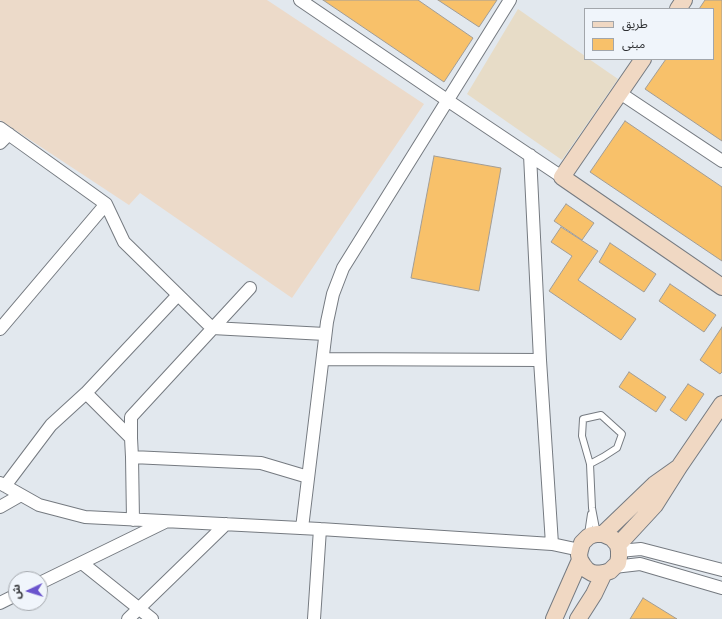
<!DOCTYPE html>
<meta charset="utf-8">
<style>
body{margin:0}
#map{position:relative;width:722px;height:619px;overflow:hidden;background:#e2e8ee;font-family:"Roboto Condensed","Noto Sans Arabic",sans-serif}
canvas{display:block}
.legend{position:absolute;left:584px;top:8px;width:130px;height:52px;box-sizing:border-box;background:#f0f5fb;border:1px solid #a2a6ab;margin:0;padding:5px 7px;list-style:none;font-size:12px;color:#2e3033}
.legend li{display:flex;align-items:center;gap:8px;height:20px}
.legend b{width:20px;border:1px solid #a2a6ab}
.north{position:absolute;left:8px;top:571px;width:40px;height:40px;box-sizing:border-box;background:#f0f5fb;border:1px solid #a2a6ab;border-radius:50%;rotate:266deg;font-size:11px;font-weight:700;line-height:16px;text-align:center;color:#2e3033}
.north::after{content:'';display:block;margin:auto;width:14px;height:18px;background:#6a54cd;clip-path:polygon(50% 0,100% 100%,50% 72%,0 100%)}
</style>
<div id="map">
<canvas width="722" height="619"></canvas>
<ul class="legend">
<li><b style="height:5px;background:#f0d8c3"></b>طريق</li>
<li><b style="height:11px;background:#f8c16a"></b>مبنى</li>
</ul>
<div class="north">ش</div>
</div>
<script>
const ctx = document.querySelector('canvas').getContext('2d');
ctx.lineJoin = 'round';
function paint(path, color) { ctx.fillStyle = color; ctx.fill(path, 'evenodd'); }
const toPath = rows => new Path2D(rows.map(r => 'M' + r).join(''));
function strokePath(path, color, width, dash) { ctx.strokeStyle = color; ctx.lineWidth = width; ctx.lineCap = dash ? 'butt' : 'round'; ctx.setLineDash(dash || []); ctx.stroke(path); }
const commercial = toPath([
 [518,9,585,56,585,59,589,59,618,79,562,160,467,94]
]);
const education = toPath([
 [0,0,267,0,424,104,292,298,140,193,129,205,0,120]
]);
const building = toPath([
 [323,0,418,0,473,38,444,82,323,0],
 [438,0,497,0,479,27,438,0],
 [705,0,722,0,722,141,645,89,666,59,713,59,713,9,699,9,705,0],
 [625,121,722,187,722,261,590,172,625,121],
 [434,156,501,168,479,291,411,278,434,156],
 [566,204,594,223,582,240,554,221,566,204],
 [561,227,598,251,578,280,636,319,621,340,549,291,572,256,551,242,561,227],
 [610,243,656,274,644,292,599,262,610,243],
 [670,284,716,315,704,332,659,301,670,284],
 [722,327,722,372,720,374,700,360,722,327],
 [629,372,666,397,656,412,619,387,629,372],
 [688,384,704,394,686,421,670,410,688,384],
 [643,598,677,619,630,619,643,598]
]);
const lane = toPath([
 [590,464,603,457,617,448,622,434,601,415,583,419,582,436,590,464,592,508,597,534],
 [588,534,591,514]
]);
const street = toPath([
 [300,0,447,100,562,177],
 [620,93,722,161],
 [0,128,106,204,124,242,212,328,325,334],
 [0,143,9,134],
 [530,155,540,360,552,544],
 [250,288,131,417,131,438,132,457,261,463,308,477],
 [0,329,106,204],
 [323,359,540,360],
 [86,393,131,438],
 [132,457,133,520],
 [0,483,39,505,85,517,320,529,552,544,580,550],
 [5,486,51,425,86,393,178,295],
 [0,507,21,495],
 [302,528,327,322,333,294,343,268,510,0],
 [619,551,641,549,722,570],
 [82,563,152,619],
 [614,567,640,564,722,588],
 [40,583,165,522],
 [0,603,16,595],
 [128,619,226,524],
 [314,619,320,529]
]);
const secondary = toPath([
 [678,9,684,0],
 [643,59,562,177,722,287],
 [603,534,612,538,618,545,619,551,619,557,618,563,610,571,604,573,598,574,592,573,587,570,583,565,580,560,579,555,580,550,582,543,588,537,592,535,597,534,603,534,655,484,679,467],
 [618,545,655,505,679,467,722,404],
 [554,619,580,560],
 [578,619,594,594,604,573]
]);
paint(commercial, '#e7dcc7');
paint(education, '#ecdac9');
paint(building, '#f8c16a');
strokePath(building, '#a19d97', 1);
strokePath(lane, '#757a80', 8);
strokePath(street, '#757a80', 14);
strokePath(secondary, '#757a80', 18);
strokePath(lane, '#fff', 6);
strokePath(street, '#fff', 12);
strokePath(secondary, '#f0d8c3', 16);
</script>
